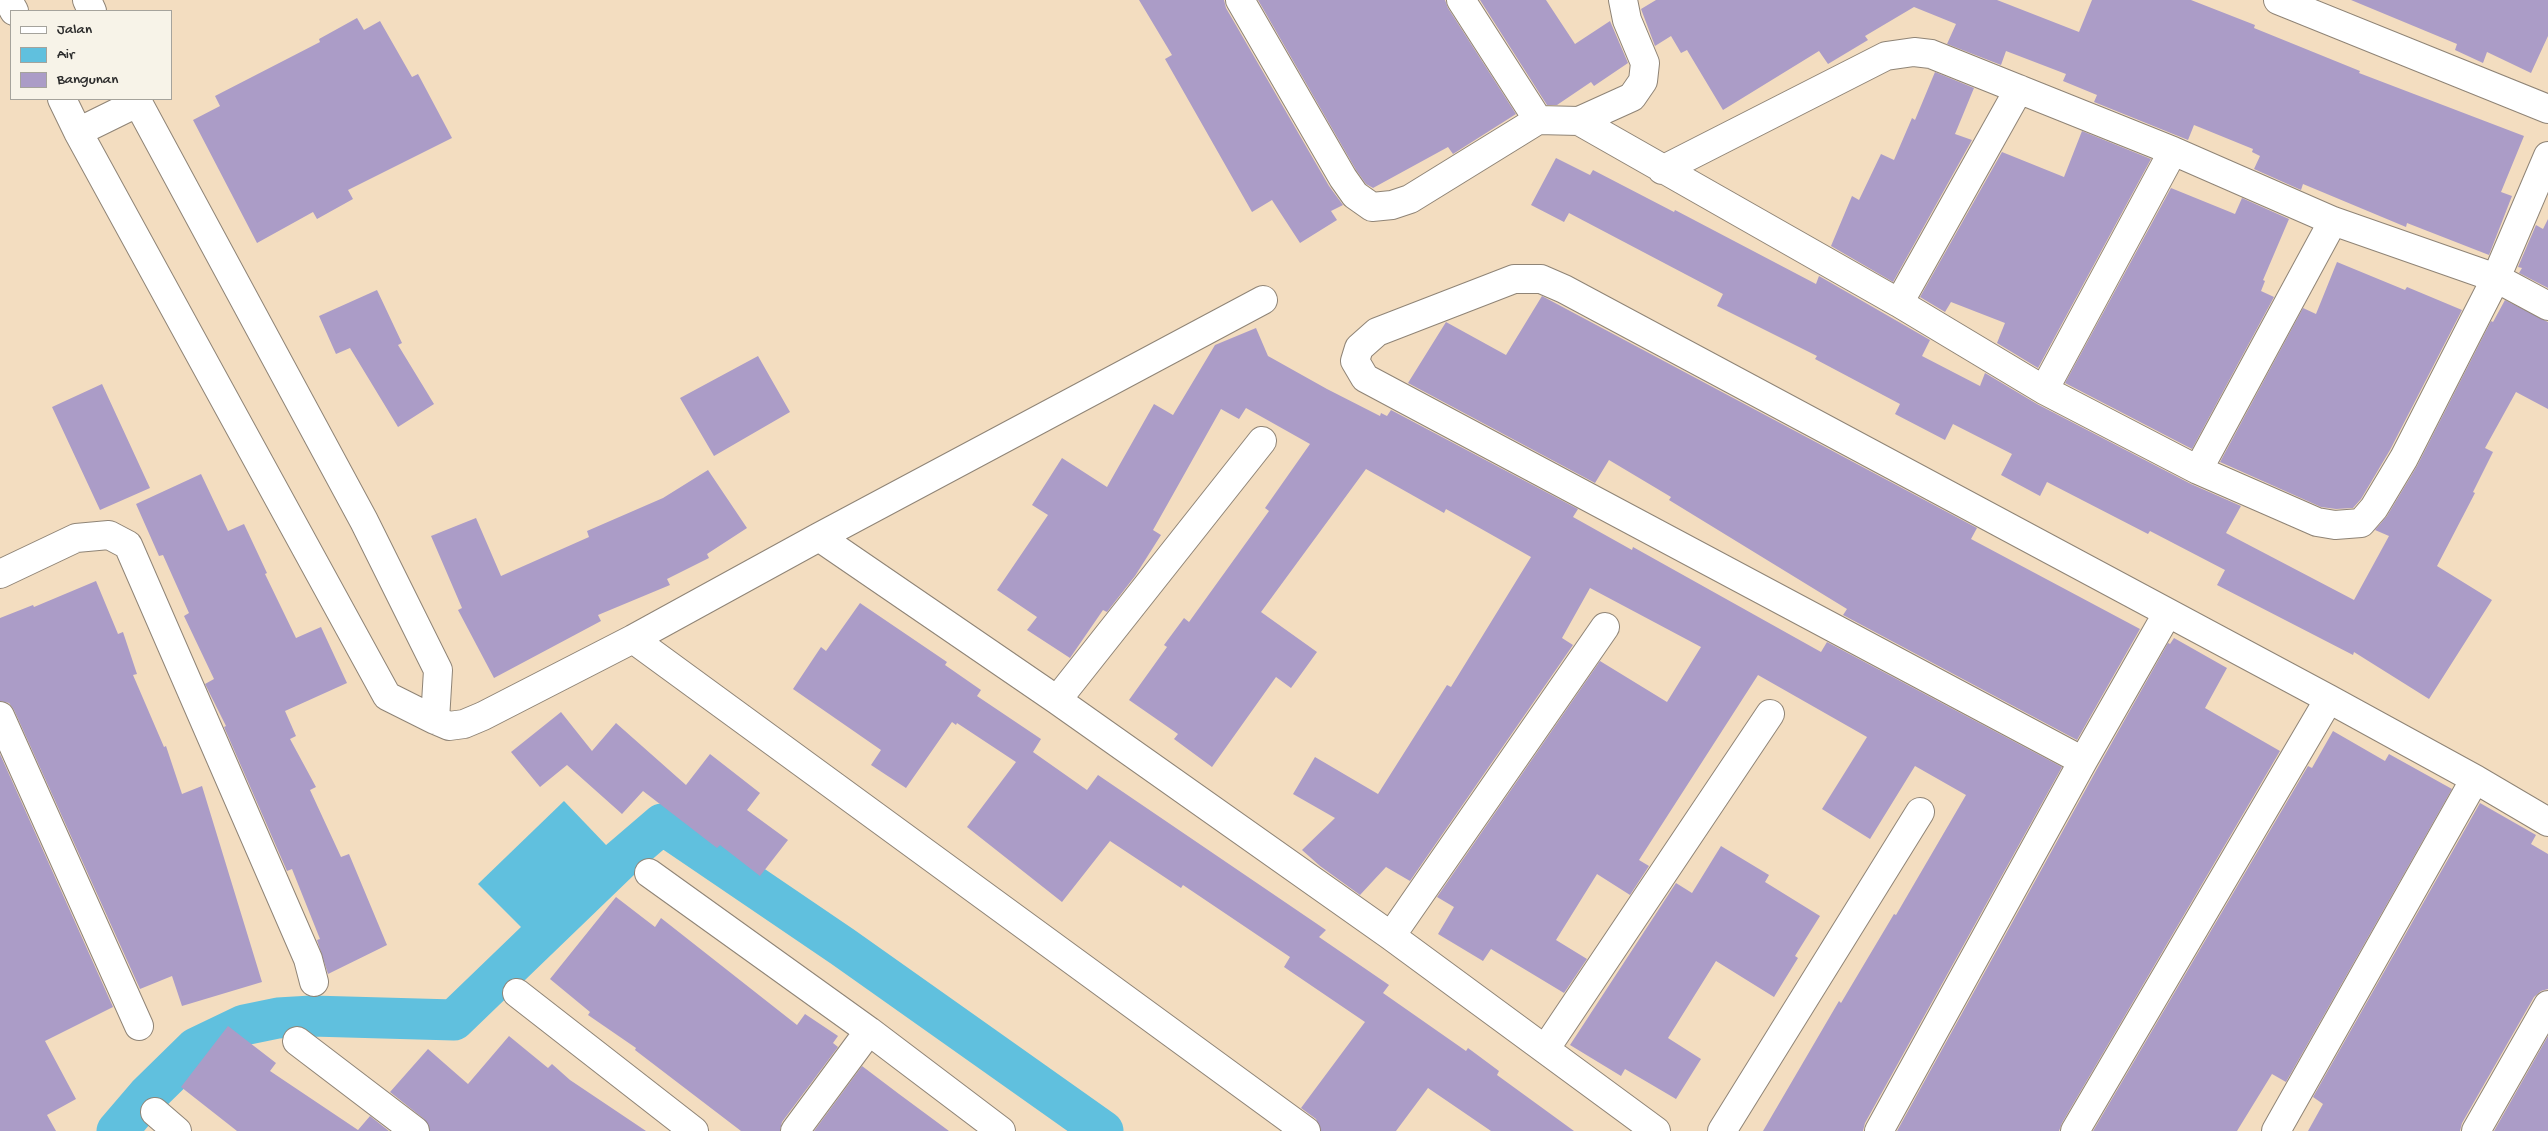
<!DOCTYPE html>
<style>
body{margin:0}
#map{position:relative;width:2548px;height:1131px;overflow:hidden;background:#f3ddc0;font-family:"Gochi Hand",sans-serif}
canvas{display:block}
.legend{position:absolute;left:10px;top:10px;width:162px;height:90px;box-sizing:border-box;background:#f7f3e8;border:1px solid #a5a39c;margin:0;padding:6px 9px;list-style:none;font-size:15px;color:#2b2b2b}
.legend li{display:flex;align-items:center;gap:10px;height:25px}
.legend b{width:25px;border:1px solid #a5a39c}
</style>
<div id="map">
<canvas width="2548" height="1131"></canvas>
<ul class="legend">
<li><b style="height:6px;background:#fff"></b>Jalan</li>
<li><b style="height:14px;background:#60c0de"></b>Air</li>
<li><b style="height:14px;background:#ab9cc7"></b>Bangunan</li>
</ul>
</div>
<script>
const ctx = document.querySelector('canvas').getContext('2d');
ctx.lineJoin = 'round';
function paint(path, color) { ctx.fillStyle = color; ctx.fill(path, 'evenodd'); }
const toPath = rows => new Path2D(rows.map(r => 'M' + r).join(''));
function strokePath(path, color, width, dash) { ctx.strokeStyle = color; ctx.lineWidth = width; ctx.lineCap = dash ? 'butt' : 'round'; ctx.setLineDash(dash || []); ctx.stroke(path); }
const water = toPath([
 [564,801,607,846,522,928,478,884]
]);
const canal = toPath([
 [117,1131,147,1096,196,1048,244,1025,278,1018,312,1016,454,1020,620,860,662,824,843,947,1103,1131]
]);
const building = toPath([
 [1139,0,1224,0,1226,8,1329,186,1343,205,1331,211,1337,220,1300,243,1272,200,1252,212,1165,59,1172,55],
 [1258,0,1445,0,1448,8,1516,114,1453,154,1448,147,1373,188,1366,184,1356,170],
 [1480,0,1546,0,1575,44,1610,21,1628,63,1594,86,1591,82,1557,105,1547,105],
 [1656,0,1997,0,2079,32,2092,0,2191,0,2255,25,2254,28,2360,71,2359,73,2524,136,2501,192,2512,196,2489,255,2407,223,2406,227,2303,184,2301,190,2254,169,2260,156,2252,152,2253,149,2194,125,2188,140,2094,102,2097,95,2063,81,2066,74,2006,51,2001,65,1947,44,1956,24,1914,7,1865,36,1868,40,1828,64,1819,51,1723,110,1687,50,1681,53,1671,36,1655,46,1641,9],
 [2351,0,2548,0,2548,36,2531,73,2487,52,2483,63,2455,50,2457,44],
 [357,18,364,30,380,21,412,77,418,74,452,138,348,190,353,199,317,219,313,212,257,243,193,120,220,106,215,96,320,42,319,39],
 [1935,72,1974,88,1955,134,1972,140,1893,282,1831,246,1852,196,1859,200,1881,154,1894,160,1912,118,1915,120],
 [2082,131,2151,159,2038,368,1997,343,2005,323,1951,302,1945,312,1920,297,2002,152,2064,177],
 [1556,158,1590,175,1593,170,1674,212,1675,210,1816,284,1819,276,1930,340,1922,356,1980,386,1985,373,2037,404,2191,484,2241,506,2226,533,2354,600,2389,536,2375,530,2387,516,2417,466,2491,321,2493,322,2505,300,2548,322,2548,409,2516,392,2485,448,2493,452,2473,492,2475,493,2437,566,2492,600,2429,699,2354,652,2353,655,2217,585,2225,570,2150,531,2148,534,2047,482,2040,496,2001,475,2012,454,1953,424,1945,440,1895,414,1900,404,1815,359,1817,356,1717,306,1723,294,1569,213,1564,222,1531,205],
 [2171,188,2235,214,2242,198,2289,219,2263,280,2265,281,2261,291,2274,297,2192,449,2065,383],
 [2548,219,2548,288,2519,273,2522,268,2518,267,2536,225,2543,229],
 [2337,262,2405,290,2407,287,2462,310,2390,450,2361,499,2353,508,2336,509,2321,507,2220,462,2303,308,2316,314],
 [377,290,402,343,398,345,434,404,398,427,350,348,336,354,319,316],
 [1542,296,1977,528,1971,539,2140,629,2077,740,1843,615,1847,609,1669,500,1671,497,1609,460,1595,483,1408,383,1446,322,1506,355],
 [1256,328,1268,356,1327,389,1380,416,1381,413,1387,416,1391,410,1578,509,1573,517,1632,550,1633,547,1821,652,1827,642,2062,767,1865,1123,1863,1131,1763,1131,1839,1001,1841,1003,1894,914,1896,915,1966,795,1915,766,1870,839,1822,809,1867,737,1758,675,1639,860,1649,866,1630,895,1597,874,1556,940,1587,959,1564,993,1491,949,1483,961,1438,934,1454,907,1437,897,1600,661,1667,702,1701,647,1590,588,1562,638,1573,645,1410,881,1386,867,1360,895,1320,866,1302,850,1335,818,1293,794,1315,757,1378,794,1447,685,1451,687,1531,557,1446,509,1444,513,1366,469,1261,612,1317,652,1291,688,1276,677,1212,767,1174,739,1178,734,1129,700,1167,647,1164,645,1184,618,1189,622,1269,511,1265,508,1310,444,1246,408,1239,419,1221,409,1153,530,1161,535,1135,576,1107,612,1103,610,1070,658,1027,630,1037,617,997,590,1048,515,1032,505,1062,458,1107,487,1154,404,1173,415,1215,345],
 [758,356,790,412,714,456,680,398],
 [102,384,150,488,100,510,52,407],
 [708,470,747,528,707,554,709,558,667,579,670,585,598,615,601,621,494,678,458,610,462,608,431,536,476,518,501,576,589,537,587,531,663,498],
 [201,474,228,531,244,524,267,573,265,574,296,638,321,627,347,683,285,711,296,736,290,739,316,787,310,790,341,857,349,854,387,945,328,974,317,940,320,939,292,869,287,871,224,727,226,726,205,684,214,679,184,616,189,613,163,555,159,556,136,504],
 [96,581,118,634,123,632,137,674,133,675,164,747,166,746,182,794,202,786,262,982,182,1006,172,976,140,989,14,710,9,703,0,701,0,618,33,605,34,607],
 [860,603,947,662,945,665,981,690,977,696,1041,739,1033,752,1087,790,1098,775,1326,930,1319,937,1389,985,1383,993,1466,1051,1468,1048,1499,1071,1497,1075,1574,1131,1491,1131,1428,1088,1396,1131,1321,1131,1316,1119,1301,1108,1365,1022,1284,967,1290,957,1183,885,1181,888,1110,841,1062,902,967,827,1016,762,957,723,956,725,952,722,906,788,871,765,881,750,793,689,821,647,826,651],
 [2174,638,2227,668,2205,708,2280,751,2062,1123,2059,1131,1897,1131,2097,769,2168,643,2170,644],
 [561,712,592,751,616,723,686,785,710,754,760,793,747,810,788,840,760,876,720,845,717,848,643,791,622,814,567,765,540,787,511,752],
 [2333,731,2385,761,2389,754,2452,789,2286,1082,2272,1074,2237,1131,2093,1131,2308,766,2312,768],
 [0,754,113,1007,45,1041,76,1099,47,1115,56,1131,0,1131],
 [2480,803,2536,835,2531,844,2548,854,2548,989,2541,991,2534,997,2462,1123,2460,1131,2308,1131,2323,1104,2313,1097],
 [1721,846,1769,875,1765,882,1820,916,1795,956,1798,958,1774,997,1716,961,1668,1038,1701,1059,1676,1099,1625,1069,1621,1076,1570,1045,1676,883,1692,893],
 [616,897,655,927,661,918,797,1025,805,1014,838,1036,833,1043,838,1047,782,1122,780,1131,741,1131,635,1050,636,1048,588,1015,590,1012,550,979],
 [228,1026,276,1063,270,1071,358,1130,370,1116,389,1131,237,1131,181,1087],
 [509,1036,548,1068,552,1064,570,1080,646,1131,430,1131,424,1119,390,1092,428,1049,468,1084],
 [2548,1036,2548,1131,2494,1131],
 [862,1066,899,1094,949,1131,814,1131]
]);
const minor = toPath([
 [8,0,14,11],
 [87,0,92,11],
 [1240,0,1343,178,1355,195,1372,207,1392,205,1410,199,1538,120,1579,121,1899,303,2044,390,2198,470,2317,522,2335,525,2361,523,2374,508,2404,458,2496,278,2548,156],
 [1461,0,1538,120],
 [2278,0,2548,109],
 [62,99,78,132,387,696,435,720,438,670,364,521,136,99],
 [1579,121,1632,97,1643,81,1645,63,1627,20,1623,0],
 [78,132,137,103],
 [1662,170,1886,56,1914,52,1931,54,2173,151,2333,221,2496,278,2548,306],
 [1899,303,2019,89],
 [2044,390,2173,151],
 [2198,470,2333,221],
 [819,537,1057,700,1391,936,1656,1131],
 [0,574,76,538,109,535,128,545,308,959,314,982],
 [633,639,1306,1131],
 [1057,700,1262,441],
 [0,716,139,1026],
 [435,720,449,726,464,724,483,716,633,639,819,537,1263,300],
 [2083,761,1365,378,1355,361,1359,348,1377,332,1514,279,1541,279,1564,289,2329,699,2475,779,2548,822],
 [649,873,869,1031,1001,1131],
 [1391,936,1605,627],
 [517,993,694,1131],
 [297,1041,415,1131],
 [1546,1048,1770,714],
 [155,1112,177,1131],
 [795,1131,869,1031],
 [1722,1131,1920,812],
 [1879,1131,2083,761,2167,614],
 [2075,1131,2329,699],
 [2276,1131,2475,779],
 [2476,1131,2548,1005]
]);
paint(water, '#60c0de');
strokePath(canal, '#60c0de', 41);
paint(building, '#ab9cc7');
strokePath(minor, '#8f8476', 30);
strokePath(minor, '#fff', 28);
</script>
